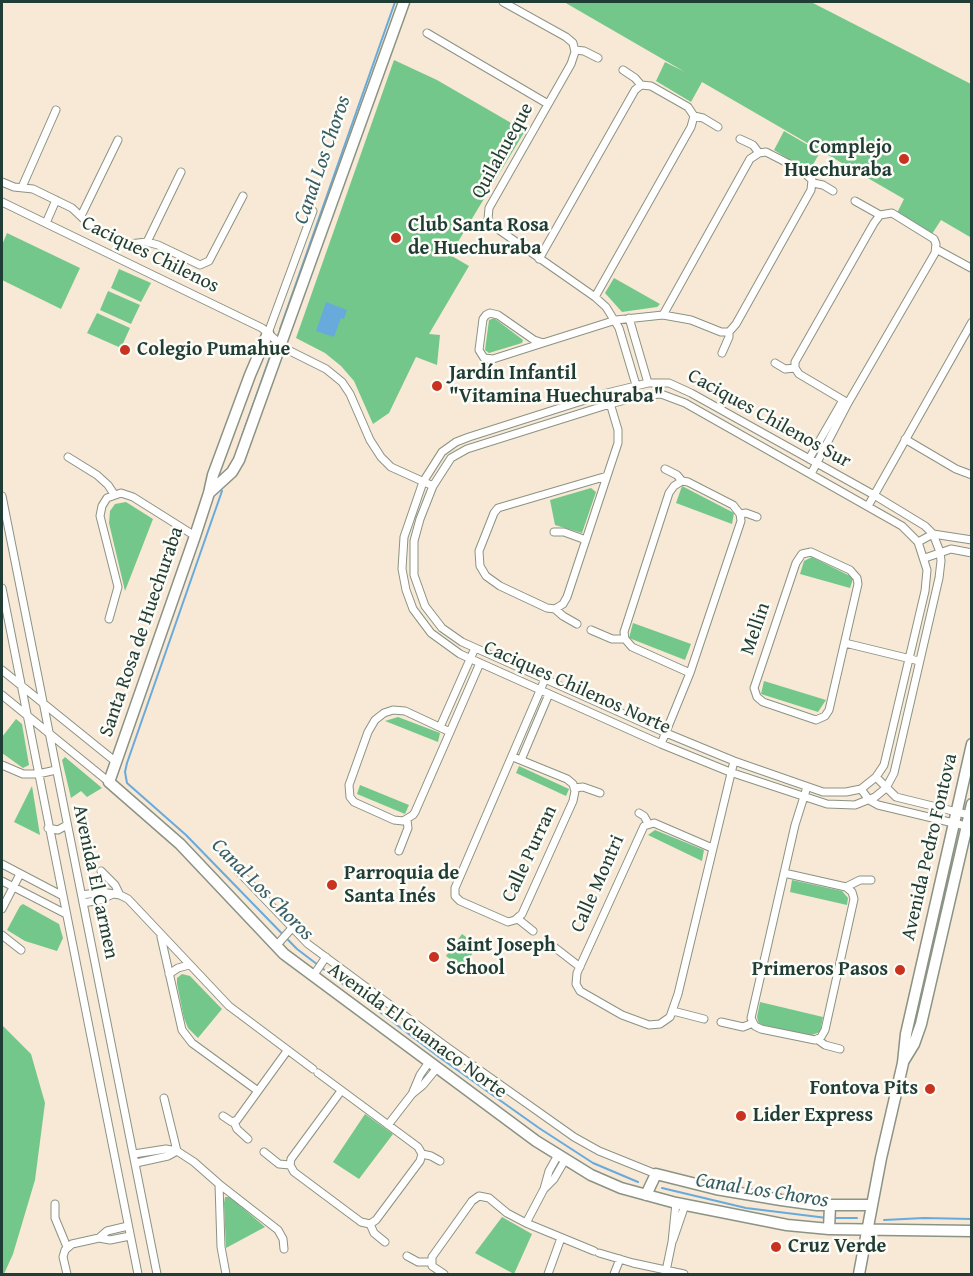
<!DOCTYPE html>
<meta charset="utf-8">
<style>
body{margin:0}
#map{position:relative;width:973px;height:1276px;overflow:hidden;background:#f7e9d5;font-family:"Gentium Book Plus",serif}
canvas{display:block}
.frame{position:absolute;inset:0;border:3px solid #1f3d34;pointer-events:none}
</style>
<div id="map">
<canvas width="973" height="1276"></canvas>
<div class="frame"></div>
</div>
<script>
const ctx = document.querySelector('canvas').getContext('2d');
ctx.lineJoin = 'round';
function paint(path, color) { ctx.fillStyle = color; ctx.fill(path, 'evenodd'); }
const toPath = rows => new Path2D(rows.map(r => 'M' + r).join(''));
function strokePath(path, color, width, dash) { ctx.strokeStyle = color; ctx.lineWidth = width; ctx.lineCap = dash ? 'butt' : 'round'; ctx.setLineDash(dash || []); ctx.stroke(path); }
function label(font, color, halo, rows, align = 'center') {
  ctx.font = font + ' "Gentium Book Plus",serif'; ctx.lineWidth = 5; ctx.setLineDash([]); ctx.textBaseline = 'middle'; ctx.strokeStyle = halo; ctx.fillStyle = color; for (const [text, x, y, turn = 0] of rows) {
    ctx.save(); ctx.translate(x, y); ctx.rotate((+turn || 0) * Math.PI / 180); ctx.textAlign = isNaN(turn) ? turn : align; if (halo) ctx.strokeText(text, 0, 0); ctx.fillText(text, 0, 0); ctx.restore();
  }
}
const green = toPath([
 [564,2,811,2,971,84,970,237,941,220,932,234,897,213,904,199,702,82,691,102,656,81,665,62,685,72],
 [394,60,437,80,525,131,450,255,469,266,429,334,440,335,437,365,416,357,389,413,373,424,354,381,341,366,325,353,296,338],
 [784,131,820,152,809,172,774,150],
 [7,233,80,268,61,309,2,280,2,245],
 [119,269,151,283,141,302,111,288],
 [614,278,660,304,657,307,622,312,605,293],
 [108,291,140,305,131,324,100,310],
 [97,313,130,328,121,348,87,333],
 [494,318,523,340,522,343,489,353,485,350,489,320],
 [682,486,734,513,732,524,676,503],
 [591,488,596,492,582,533,555,525,550,500],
 [126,502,153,519,125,591,109,523,110,511,115,504],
 [812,557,850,576,853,579,850,588,800,574,804,561],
 [633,623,691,644,685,660,629,638],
 [764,681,826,700,818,712,761,694],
 [398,717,440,733,438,742,385,721],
 [16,719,22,724,29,765,23,768,2,753,2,737],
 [65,757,102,788,87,797,81,791,71,798,62,760],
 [519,766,569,789,566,796,516,773],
 [360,785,409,805,405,814,357,794],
 [32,786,40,835,14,822],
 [655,830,704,850,702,861,648,835],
 [792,880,842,891,848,898,847,905,790,892],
 [23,904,59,924,63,938,57,951,25,941,7,930,20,906],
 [462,934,478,946,462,968,446,956],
 [182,974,190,976,222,1009,198,1038,188,1028,184,1018,177,984,177,978],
 [760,1002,823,1017,820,1032,809,1036,759,1024,757,1017],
 [2,1025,31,1054,45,1103,35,1180,13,1254,4,1274,2,1274],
 [365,1114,393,1134,359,1179,333,1162],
 [225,1197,230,1197,265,1227,226,1248,224,1203],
 [502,1217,532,1234,514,1274,475,1253]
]);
const water = toPath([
 [326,302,347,310,344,319,341,318,334,337,316,331]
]);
const stream = toPath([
 [280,329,395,2],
 [242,436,271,354],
 [222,491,127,763,125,772,127,783,186,835,297,949,439,1057,539,1128,593,1163,638,1182],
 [662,1188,746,1208,827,1218],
 [833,1218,857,1218],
 [884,1220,924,1218,972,1219]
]);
const street = toPath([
 [503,2,566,37,573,43,575,52,571,64,489,208,488,219,492,225,595,297,606,307,619,328,636,385],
 [427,33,548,104],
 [575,50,584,51,598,58],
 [623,70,635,78,641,85],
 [694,116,703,118,718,127],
 [740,139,753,145,759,153],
 [2,182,14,187,33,189,72,208,92,227,129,244,147,242,158,245,200,265,209,261,243,196],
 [813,183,823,185,833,191],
 [22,187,56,110],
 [855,201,880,215],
 [2,202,262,328,286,349,326,369,342,382,350,394,370,440,381,457,391,467,433,486],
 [81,216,118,140],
 [46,223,56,200],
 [147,242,181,172],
 [936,249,971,268],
 [539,259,635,90,641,85,651,86,688,107,694,116,691,127,595,297],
 [663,315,750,159,759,153,766,152,801,170,812,180,811,190,736,324,729,332,729,337,722,353],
 [629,318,648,383],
 [268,333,313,211],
 [543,343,534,340,498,315,490,313,486,315,483,319,479,350,484,358,493,359,543,343,616,320,663,315,691,320,721,332,729,332],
 [775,363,785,369,795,368],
 [648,383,669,383,691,393,874,495,925,526,933,534,940,552,941,561,939,578,894,773,886,788,875,797,855,805,827,804,730,772,661,744,460,654,431,633,413,609,406,590,402,569,404,537,423,482,442,452,456,442,469,437,607,393,648,383],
 [607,393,618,430,618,443,567,597,563,604,555,609,547,608,500,586,486,576,480,566,479,551,494,513,498,508,607,476],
 [661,394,685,403,902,526,918,542,927,570,925,591,884,765,876,777,861,789,846,792,823,792,734,761,666,733,462,642,442,628,425,606,414,575,414,541,420,519,433,486,451,458,467,449,610,404,640,396,661,394],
 [905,439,956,469,972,475],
 [68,457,97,475,108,485,114,494],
 [809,459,843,400],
 [665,469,677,475,682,481],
 [811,474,848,403,935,253,936,244,934,239,892,213,880,215,874,223,795,362,795,368,799,374,848,403],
 [2,496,157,1274],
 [868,506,972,322],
 [740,514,746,513,757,517],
 [554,532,564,532,586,540],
 [918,542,933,534,972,540],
 [811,552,850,570,857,578,858,584,829,710,825,716,816,720,763,702,757,697,754,688,796,563,802,554,811,552],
 [925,558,951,549,972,553],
 [2,588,138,1274],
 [555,609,563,616,577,624],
 [109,619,118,587,100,516,102,506,107,498,121,493,133,497,195,536],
 [591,630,612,639,625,639],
 [845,643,919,661],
 [2,670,116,762],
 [2,695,109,782],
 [440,727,475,648],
 [450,732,405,711,393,710,384,713,375,720,368,732,349,785,350,797,354,802,394,820,403,821,413,815,415,812,450,732,480,663],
 [661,744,690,673,741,521,740,514,733,505,688,482,682,481,674,486,669,493,624,632,625,639,632,647,690,673],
 [513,757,567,779,573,784,575,791,573,801,522,914,515,920,508,922,460,901,455,896,455,888,545,679],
 [521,760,549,694],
 [2,765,23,774,38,774,56,770],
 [876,777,896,797,969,815],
 [574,788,583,787,600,793],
 [861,789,869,800,878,805,966,826],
 [639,813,644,816,648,823],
 [48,828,58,830,67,825],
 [712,848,654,823,644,826,577,973,576,984,580,991,622,1015,649,1025,660,1024,670,1017,678,994,734,761],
 [399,851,408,828,407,820],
 [2,864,63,896],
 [237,870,308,944,447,1047,574,1137,599,1151,656,1174],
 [101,871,115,885,120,895],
 [784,873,846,887,852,892,854,899,825,1030,821,1037,815,1040,761,1029,755,1026,751,1018,795,825,807,787],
 [2,881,66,914],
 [846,887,860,880,871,880],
 [82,895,102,892,120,895,128,899,229,1006,313,1069],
 [83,903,100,900,113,894],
 [2,909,20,874],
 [518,919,533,931],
 [2,935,21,950],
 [161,937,182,1030,192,1043,258,1091],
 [549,943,580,967],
 [276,946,292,928],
 [169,974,178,968,189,965],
 [313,976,326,957],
 [673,1011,704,1019],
 [721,1022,743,1027,753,1023],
 [818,1040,825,1045,840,1049],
 [318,1073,418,1147,422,1154,431,1156,440,1161],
 [341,1091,291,1159,290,1165,294,1172,361,1222,370,1224,376,1220,420,1161,422,1154],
 [412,1094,420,1075,429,1062],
 [164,1098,177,1151],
 [223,1116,232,1122,237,1120,287,1051],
 [234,1122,237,1129,248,1139],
 [388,1125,412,1094,423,1085,437,1068],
 [264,1152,279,1164,290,1165],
 [134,1154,166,1149,177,1151,194,1162,219,1184,221,1247,226,1274],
 [136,1163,168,1156,177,1151],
 [219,1184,278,1230,283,1239,284,1249],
 [544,1189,554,1179,565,1160],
 [55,1204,55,1218,67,1247],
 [526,1223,544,1189,549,1171,558,1155],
 [370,1224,374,1233,385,1242],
 [99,1238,107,1231,128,1226],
 [673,1240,685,1205],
 [599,1253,633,1263,684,1274],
 [407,1256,418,1262,431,1262],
 [666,1271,672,1242,676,1203],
 [67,1274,63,1257,65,1250,72,1244,99,1238,110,1240,130,1236],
 [444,1274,432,1266,432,1257,472,1201,479,1196,489,1198,507,1213,526,1223,594,1251],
 [548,1274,561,1238],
 [614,1274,620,1259]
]);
const secondary = toPath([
 [268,333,250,375,213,475,209,493,195,536,109,782,180,844,284,954,536,1141,591,1175,621,1188,676,1203,787,1225,829,1229,972,1231],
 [209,493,232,472,239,460,404,2],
 [903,1062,914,1044,921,1024,972,804],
 [646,1195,656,1174,716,1189,781,1200,817,1205,871,1205],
 [829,1229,830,1206],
 [859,1274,881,1158,903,1063,906,1034,972,744]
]);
const markers = [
 [904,159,6,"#c8321e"],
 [396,238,6,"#c8321e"],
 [125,350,6,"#c8321e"],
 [437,386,6,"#c8321e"],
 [332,885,6,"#c8321e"],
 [434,957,6,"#c8321e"],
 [900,970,6,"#c8321e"],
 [930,1089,6,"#c8321e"],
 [741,1116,6,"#c8321e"],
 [776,1247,6,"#c8321e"]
];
const poiNames = [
 ["Complejo",892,148,"right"],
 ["Huechuraba",892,171,"right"],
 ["Club Santa Rosa",408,226],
 ["de Huechuraba",408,249],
 ["Colegio Pumahue",137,350],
 ["Jardín Infantil",449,374],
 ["\"Vitamina Huechuraba\"",449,397],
 ["Parroquia de",344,874],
 ["Santa Inés",344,897],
 ["Saint Joseph",446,946],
 ["School",446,969],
 ["Primeros Pasos",888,970,"right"],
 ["Fontova Pits",918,1089,"right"],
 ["Lider Express",753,1116],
 ["Cruz Verde",788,1247]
];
const streetNames = [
 ["Quilahueque",503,151,-61],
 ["Caciques Chilenos",150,255,26],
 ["Caciques Chilenos Sur",769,419,29],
 ["Mellin",756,629,-71],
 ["Santa Rosa de Huechuraba",142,632,-71],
 ["Caciques Chilenos Norte",577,688,24],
 ["Avenida Pedro Fontova",930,847,-77],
 ["Calle Purran",530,854,-65],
 ["Avenida El Carmen",95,882,78],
 ["Calle Montri",598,884,-66],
 ["Avenida El Guanaco Norte",417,1031,36]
];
const waterNames = [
 ["Canal Los Choros",323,160,-71],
 ["Canal Los Choros",262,890,45],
 ["Canal Los Choros",762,1191,9]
];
paint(green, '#74c78a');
paint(water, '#68aadc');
strokePath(stream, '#68aadc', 2);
strokePath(street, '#8b9384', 9);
strokePath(secondary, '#8b9384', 13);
strokePath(street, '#fff', 7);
strokePath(secondary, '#fff', 10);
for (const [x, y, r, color] of markers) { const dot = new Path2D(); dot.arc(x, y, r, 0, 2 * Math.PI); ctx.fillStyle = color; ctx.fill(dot); strokePath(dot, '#fdfcf7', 2); }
label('bold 20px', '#1f3d34', '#fdfcf7', poiNames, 'left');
label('20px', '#1f3d34', '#fdfcf7', streetNames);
label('italic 21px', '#355e66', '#fdfcf7', waterNames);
</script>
